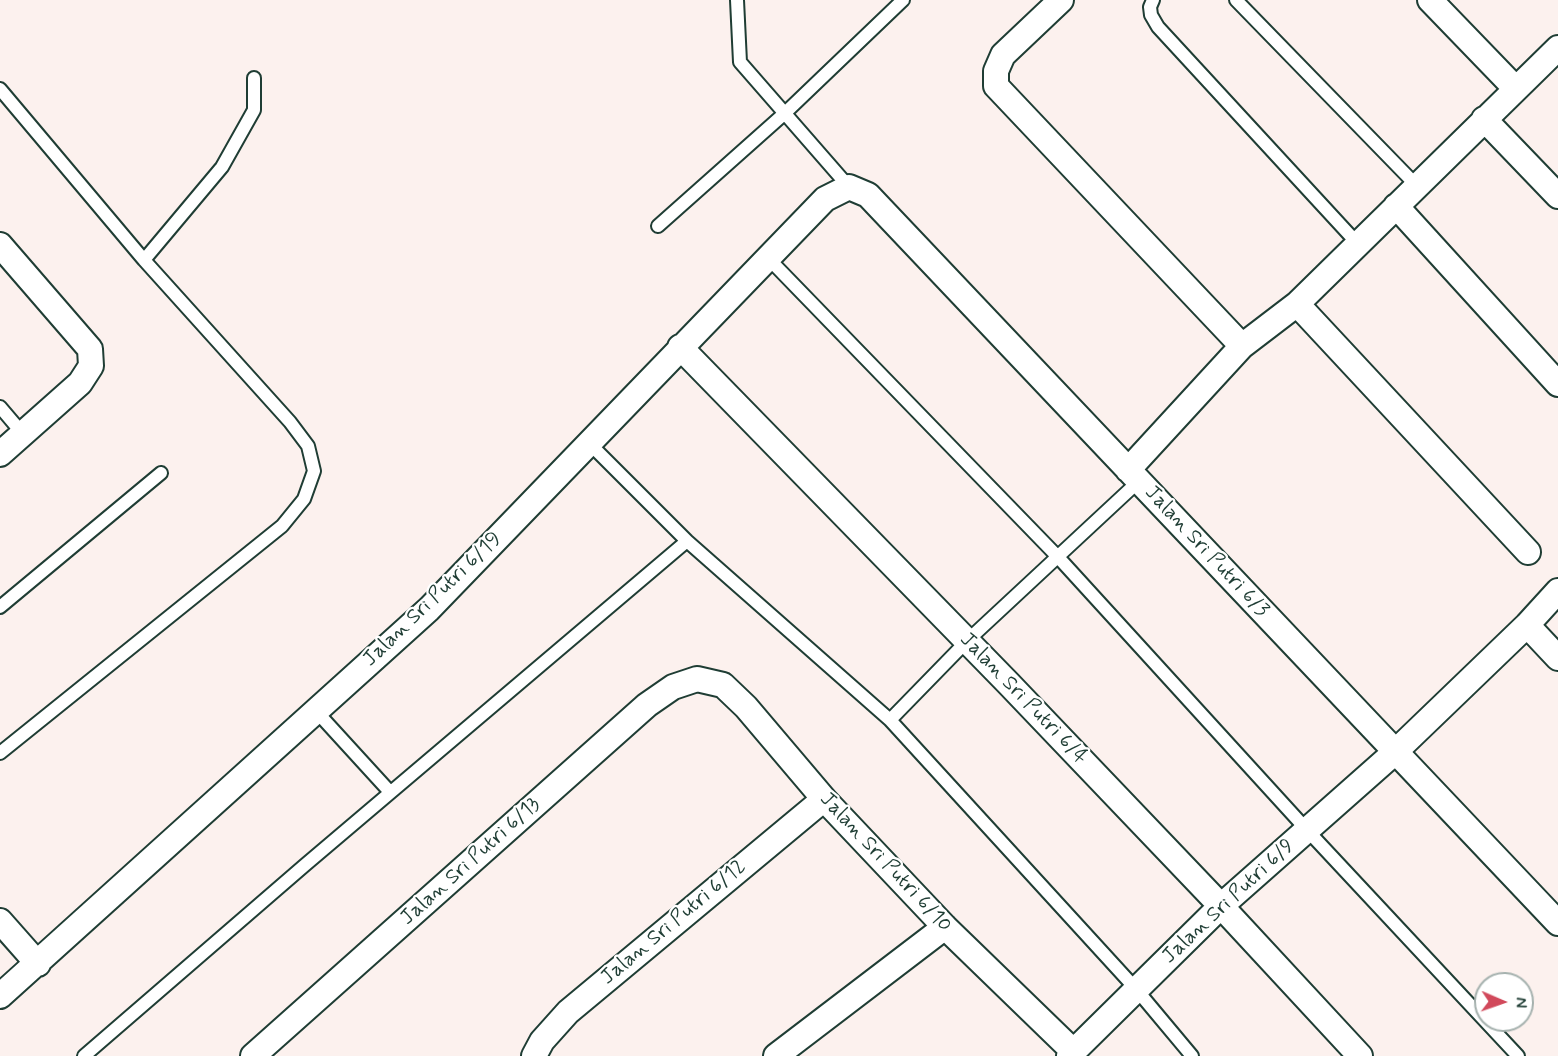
<!DOCTYPE html>
<style>
body{margin:0}
#map{position:relative;width:1558px;height:1056px;overflow:hidden;background:#fcf1ee;font-family:Mynerve,sans-serif}
canvas{display:block}
.north{position:absolute;left:1474px;top:972px;width:60px;height:60px;box-sizing:border-box;background:#fff;border:2px solid #a5b1ae;border-radius:50%;rotate:92deg;font-size:16px;font-weight:700;line-height:24px;text-align:center;color:#1f3d34}
.north::after{content:'';display:block;margin:auto;width:21px;height:27px;background:#d1495b;clip-path:polygon(50% 0,100% 100%,50% 72%,0 100%)}
</style>
<div id="map">
<canvas width="1558" height="1056"></canvas>
<div class="north">N</div>
</div>
<script>
const ctx = document.querySelector('canvas').getContext('2d');
ctx.lineJoin = 'round';
const toPath = rows => new Path2D(rows.map(r => 'M' + r).join(''));
function strokePath(path, color, width, dash) { ctx.strokeStyle = color; ctx.lineWidth = width; ctx.lineCap = dash ? 'butt' : 'round'; ctx.setLineDash(dash || []); ctx.stroke(path); }
function label(font, color, halo, rows, align = 'center') {
  ctx.font = font + ' Mynerve,sans-serif'; ctx.lineWidth = 4.5; ctx.setLineDash([]); ctx.textBaseline = 'middle'; ctx.strokeStyle = halo; ctx.fillStyle = color; for (const [text, x, y, turn = 0] of rows) {
    ctx.save(); ctx.translate(x, y); ctx.rotate((+turn || 0) * Math.PI / 180); ctx.textAlign = isNaN(turn) ? turn : align; if (halo) ctx.strokeText(text, 0, 0); ctx.fillText(text, 0, 0); ctx.restore();
  }
}
const service = toPath([
 [737,0,740,62,849,187],
 [1153,0,1150,7,1151,15,1158,27,1358,244],
 [1236,0,1417,186],
 [0,89,144,260],
 [658,226,785,113,903,0],
 [768,258,1058,557,1307,830,1518,1056],
 [0,407,23,434],
 [589,443,687,541,890,720,1136,989,1192,1056],
 [0,607,161,473],
 [316,711,390,792],
 [890,720,967,641,1139,481],
 [0,753,282,526,304,499,314,471,308,446,290,422,144,260,222,167,254,110,254,78],
 [84,1056,305,865,687,541]
]);
const minor = toPath([
 [1061,0,1003,55,996,71,996,86,1242,346],
 [1430,0,1515,88],
 [1484,119,1558,196],
 [1396,206,1558,384],
 [0,245,90,349,91,366,80,383,0,454],
 [1297,304,1528,552],
 [680,347,1009,684,1221,906,1360,1056],
 [1128,470,1242,346,1297,304,1558,48],
 [1527,625,1558,658],
 [0,921,38,964],
 [0,996,429,609,825,199,849,187,868,195,1558,923],
 [253,1056,647,705,673,687,697,679,723,685,746,707,824,799,945,927,1074,1052],
 [534,1056,542,1041,568,1012,824,799],
 [776,1056,945,927],
 [1069,1056,1221,906,1394,753,1527,625,1558,591]
]);
const streetNames = [
 ["Jalan Sri Putri 6/3",1206,552,47],
 ["Jalan Sri Putri 6/19",433,600,-44],
 ["Jalan Sri Putri 6/4",1023,699,46],
 ["Jalan Sri Putri 6/13",471,862,-42],
 ["Jalan Sri Putri 6/10",885,863,47],
 ["Jalan Sri Putri 6/9",1229,902,-43],
 ["Jalan Sri Putri 6/12",674,923,-40]
];
strokePath(service, '#1f3d34', 16);
strokePath(minor, '#1f3d34', 28);
strokePath(service, '#fff', 12);
strokePath(minor, '#fff', 24);
label('21px', '#1f3d34', '#fff', streetNames);
</script>
